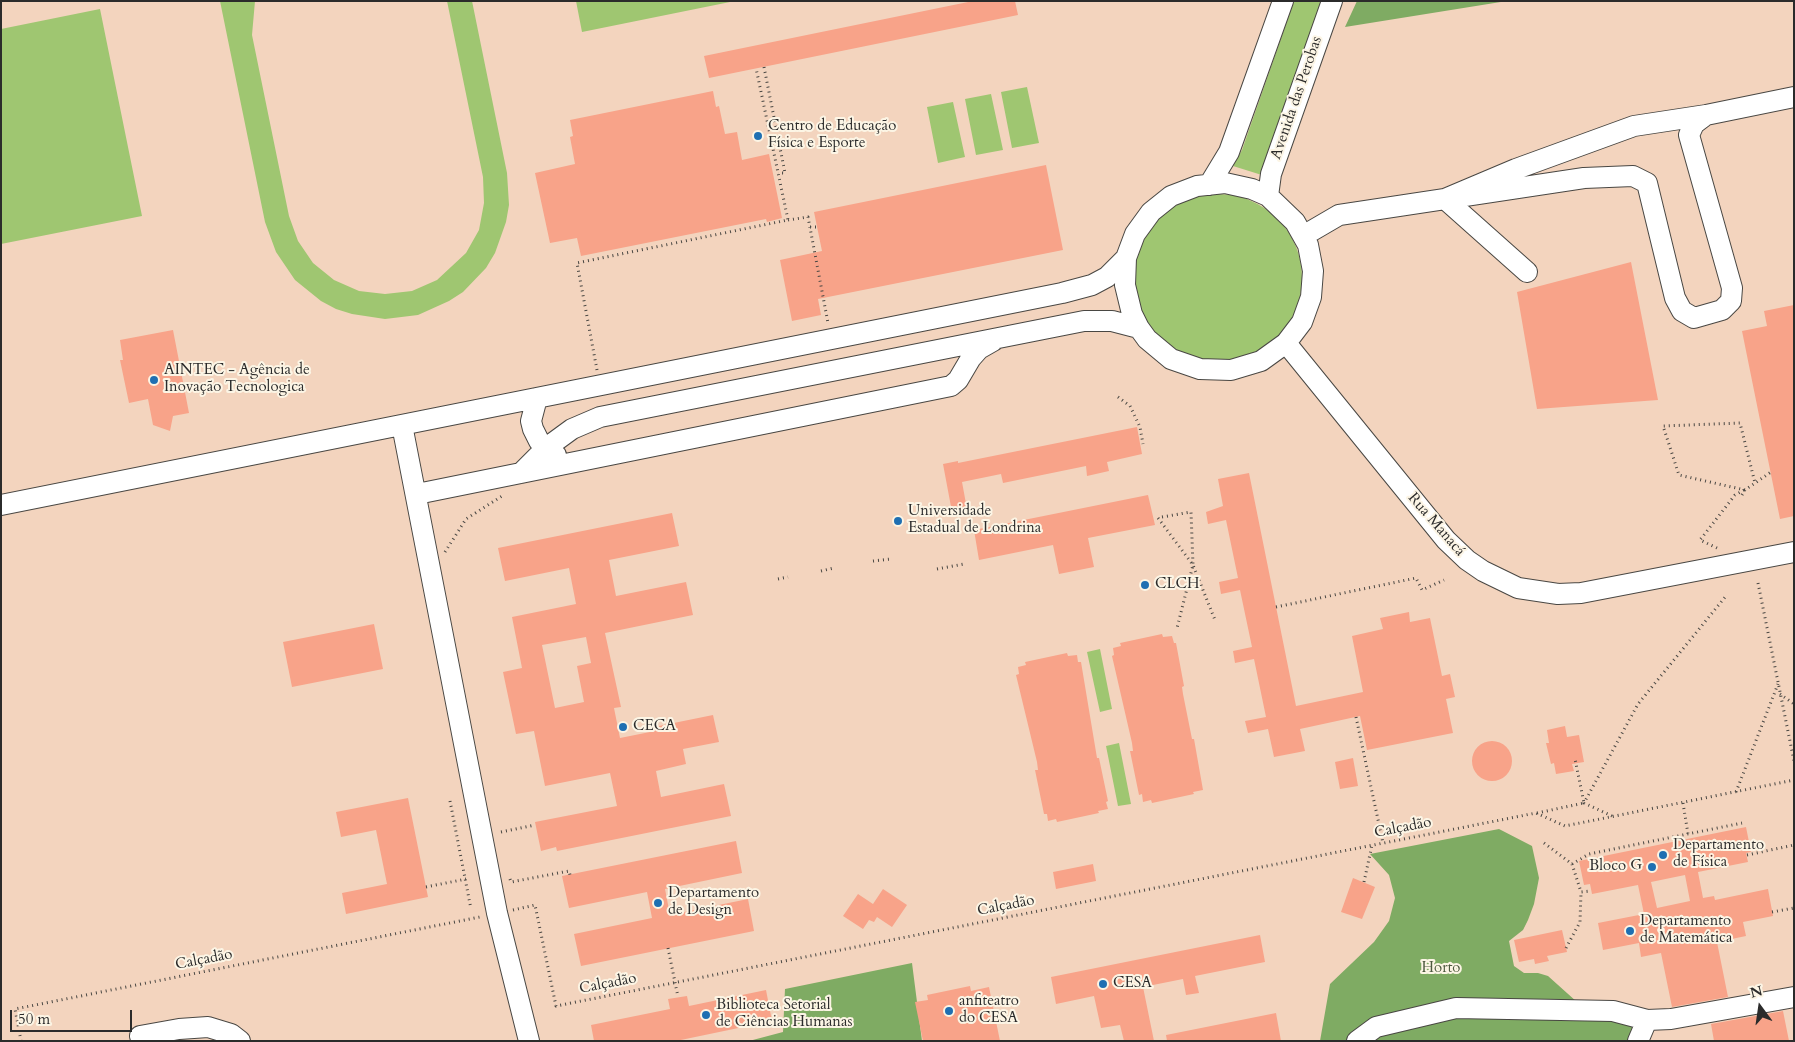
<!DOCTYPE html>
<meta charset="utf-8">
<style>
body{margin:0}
#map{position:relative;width:1795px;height:1042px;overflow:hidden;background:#f5e5ca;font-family:Cardo,serif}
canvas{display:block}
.frame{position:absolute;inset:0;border:2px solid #2b2b2b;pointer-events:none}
.north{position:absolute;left:1735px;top:982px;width:50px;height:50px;-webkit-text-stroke:4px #fcf5e5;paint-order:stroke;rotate:346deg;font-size:14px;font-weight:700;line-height:20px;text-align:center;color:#2b2b2b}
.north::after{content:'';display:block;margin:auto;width:18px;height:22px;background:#2b2b2b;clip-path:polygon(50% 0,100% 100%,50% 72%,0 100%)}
.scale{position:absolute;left:10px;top:1010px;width:122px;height:22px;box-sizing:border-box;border:2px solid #2b2b2b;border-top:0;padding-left:6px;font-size:15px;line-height:18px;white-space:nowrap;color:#2b2b2b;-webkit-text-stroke:4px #fcf5e5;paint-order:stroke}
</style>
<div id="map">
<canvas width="1795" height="1042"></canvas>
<div class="frame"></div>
<div class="north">N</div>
<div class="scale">50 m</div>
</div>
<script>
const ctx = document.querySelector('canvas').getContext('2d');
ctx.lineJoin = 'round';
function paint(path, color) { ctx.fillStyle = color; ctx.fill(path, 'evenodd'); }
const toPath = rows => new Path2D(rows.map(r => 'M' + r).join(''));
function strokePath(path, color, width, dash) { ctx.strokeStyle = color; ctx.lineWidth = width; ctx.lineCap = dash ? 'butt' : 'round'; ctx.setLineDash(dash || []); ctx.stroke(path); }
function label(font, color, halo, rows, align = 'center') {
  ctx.font = font + ' Cardo,serif'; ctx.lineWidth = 4; ctx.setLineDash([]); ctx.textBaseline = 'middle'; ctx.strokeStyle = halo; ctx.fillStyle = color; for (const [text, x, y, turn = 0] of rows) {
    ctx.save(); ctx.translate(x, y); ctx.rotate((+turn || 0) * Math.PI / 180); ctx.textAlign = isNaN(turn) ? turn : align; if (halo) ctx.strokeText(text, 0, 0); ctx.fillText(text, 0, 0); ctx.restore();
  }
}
const built = toPath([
 [1,1,1794,1,1794,1041,1,1041]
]);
const green = toPath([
 [220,1,255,1,252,35,289,216,298,241,313,263,334,280,359,291,385,294,412,291,437,280,466,253,479,230,484,203,483,177,447,1,472,1,507,173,509,205,506,222,495,253,486,268,463,292,449,301,418,315,385,319,352,314,336,309,321,301,295,280,276,252,265,222],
 [576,1,735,1,582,32],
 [1294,1,1324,1,1307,41,1264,163,1265,176,1233,166,1242,150],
 [100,9,142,216,1,244,1,29],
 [1027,87,1039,143,1012,148,1001,92],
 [991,94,1003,150,976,155,965,99],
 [953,102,965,157,938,163,927,107],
 '1134 278a84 84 0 1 1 168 0a84 84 0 1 1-168 0Z',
 [1100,649,1112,709,1100,712,1087,652],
 [1119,743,1131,804,1118,806,1106,746]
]);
const forest = toPath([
 [1357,1,1507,1,1345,27],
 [1499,829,1532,846,1539,878,1534,904,1528,920,1523,930,1509,941,1514,966,1524,973,1538,973,1548,976,1577,1002,1642,1023,1631,1041,1320,1041,1330,984,1374,942,1389,921,1395,898,1389,875,1370,854],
 [912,963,922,1041,749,1041,783,1032,785,989]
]);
const building = toPath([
 [973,1,1015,1,1018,15,709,78,704,56],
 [713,91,716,107,719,106,725,134,737,132,742,160,769,154,782,218,767,222,766,219,581,256,577,238,550,243,535,173,575,164,570,137,573,136,570,120],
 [1046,165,1063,250,818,299,821,315,792,321,780,260,822,251,814,212],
 [1631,262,1658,400,1537,409,1517,292],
 [1794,305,1794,516,1780,519,1742,331,1767,326,1764,311],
 [173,330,189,413,173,416,170,431,153,425,148,399,129,403,120,360,123,360,120,340],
 [1137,427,1142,454,1107,462,1109,471,1087,476,1086,466,1003,483,1001,474,962,482,967,509,952,512,943,464,958,461,958,463],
 [1249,473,1296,706,1363,692,1352,636,1383,629,1380,618,1409,612,1410,622,1430,618,1442,676,1450,674,1455,697,1446,699,1453,733,1367,750,1360,716,1300,729,1305,751,1274,757,1268,729,1248,733,1245,721,1266,717,1254,659,1235,663,1233,651,1252,647,1240,590,1221,594,1219,582,1238,578,1226,520,1208,524,1206,512,1223,506,1218,479],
 [1148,495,1155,525,1088,538,1094,567,1059,574,1053,545,979,560,974,530],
 [672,513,679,546,609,560,616,596,686,582,693,615,605,633,621,707,614,708,620,738,655,731,654,727,713,715,719,742,683,749,686,764,656,771,661,797,724,784,731,816,557,851,556,847,541,851,535,822,617,806,610,773,545,786,534,731,516,734,503,672,522,668,512,617,576,604,569,568,505,581,498,548],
 [586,637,591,663,577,666,584,702,555,708,542,645],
 [374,624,383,669,292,687,283,642],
 [1162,634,1163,637,1172,636,1174,643,1176,643,1184,686,1182,687,1183,694,1192,739,1194,739,1203,790,1193,792,1194,794,1152,803,1151,800,1143,802,1142,794,1139,795,1130,751,1133,751,1132,743,1112,656,1114,655,1113,648,1121,646,1120,643],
 [1067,653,1068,656,1077,655,1078,662,1081,662,1097,758,1099,758,1108,801,1106,802,1108,809,1098,811,1099,813,1057,822,1056,819,1048,821,1047,814,1044,814,1035,770,1038,770,1037,762,1016,675,1019,674,1018,667,1026,665,1025,662],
 [1565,726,1567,737,1579,735,1584,762,1572,764,1574,771,1556,774,1554,763,1551,764,1546,743,1549,743,1547,730],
 '1472 761a20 20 0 1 1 40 0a20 20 0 1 1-40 0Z',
 [1353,758,1358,786,1340,789,1335,762],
 [408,798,428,897,346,914,342,893,387,884,376,830,341,837,336,812],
 [1746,827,1751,852,1746,853,1748,862,1698,872,1703,898,1714,896,1715,900,1768,889,1773,916,1743,922,1746,936,1717,942,1728,997,1672,1007,1661,953,1641,957,1639,943,1603,950,1598,923,1644,914,1638,885,1592,894,1590,884,1584,885,1579,861],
 [1685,875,1690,901,1657,908,1651,882],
 [736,841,742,873,665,889,670,915,748,899,754,931,581,966,574,934,652,918,647,892,569,908,562,876],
 [1093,864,1096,881,1056,889,1053,872],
 [1353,878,1375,887,1362,919,1341,912],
 [883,889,907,905,892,927,877,917,874,922,869,920,863,929,843,916,858,894,873,904],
 [1562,930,1567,952,1547,956,1549,961,1535,964,1534,959,1519,962,1514,940],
 [1260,935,1265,962,1195,976,1199,993,1186,995,1183,979,1143,987,1154,1041,1124,1041,1120,1025,1101,1028,1094,996,1056,1004,1051,977],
 [970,986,971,991,989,987,1000,1041,923,1041,915,1002,928,1000,927,995],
 [766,990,772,1021,676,1041,594,1041,591,1025,670,1009,668,999,687,996,689,1006],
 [1783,1011,1789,1041,1714,1041,1711,1024],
 [1276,1013,1281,1041,1167,1041,1166,1035]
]);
const path = toPath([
 [764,67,785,173,778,173],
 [788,220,808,217,828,323],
 [810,227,817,227],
 [597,370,577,263,788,220,756,68],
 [1118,397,1130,406,1140,427,1143,444],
 [1745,490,1679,475,1663,426,1740,423,1755,483],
 [1742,495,1745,490,1771,472],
 [1162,517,1191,512,1193,565,1177,628],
 [1158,518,1193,565,1215,620],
 [1717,548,1700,540,1735,495,1744,490],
 [445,552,466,519,502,496],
 [873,561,891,559],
 [937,569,964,564],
 [821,571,834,568],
 [778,579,788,577],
 [1758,583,1794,761],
 [1276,607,1416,578,1422,590,1444,580],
 [1780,694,1794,704],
 [1356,717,1383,843],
 [1736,792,1778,684],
 [450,801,471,909],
 [1683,803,1688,834],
 [1537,813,1584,803,1575,759],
 [1612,816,1584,803,1638,704,1726,596],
 [501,832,535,825],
 [1544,843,1572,864,1581,892,1591,891],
 [1747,855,1794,845],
 [1572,864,1589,854,1742,823],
 [510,879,511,882,569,871,570,875],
 [1364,882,1372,845],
 [426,887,466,879],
 [513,910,535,905,556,1006,1536,813,1565,826,1794,780],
 [1772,912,1794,908],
 [668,948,678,997],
 [1566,948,1580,922,1581,892],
 [21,1041,15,1009,480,917]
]);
const minor = toPath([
 [1209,185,1229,152,1283,1],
 [1268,196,1271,174,1332,1],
 [1303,236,1339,215,1584,178,1633,176,1647,183,1675,298,1682,311,1694,318,1722,310,1731,301,1732,288,1689,135,1694,124,1706,115],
 [1527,272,1445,199,1516,169,1634,126,1706,115,1794,97],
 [1286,343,1446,540,1467,560,1483,571,1518,588,1558,594,1581,593,1794,552],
 [537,398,531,421,533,429,539,441,556,455],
 [402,425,497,913,529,1041],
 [521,473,546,448,572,429,600,417,1084,321,1112,321,1139,328,1147,339,1171,359,1200,369,1231,370,1261,361,1286,343,1302,322,1311,297,1313,271,1308,245,1295,222,1268,196,1252,189,1225,183,1197,186,1171,196,1151,212,1135,234,1126,258,1125,285,1132,314,1139,328],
 [417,494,951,386,958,380,971,358,979,349,993,341],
 [1,505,1062,293,1092,285,1107,277,1126,258],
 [140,1036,179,1029,208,1027,231,1034,240,1041],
 [1357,1041,1376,1027,1456,1008,1613,1011,1647,1020,1671,1019,1794,997],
 [1638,1041,1647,1020]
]);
const markers = [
 [758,136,5,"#1f6fb2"],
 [154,380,5,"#1f6fb2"],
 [898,521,5,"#1f6fb2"],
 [1145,585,5,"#1f6fb2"],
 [623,727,5,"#1f6fb2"],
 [1663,855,5,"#1f6fb2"],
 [1652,867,5,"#1f6fb2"],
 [658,903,5,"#1f6fb2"],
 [1630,931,5,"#1f6fb2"],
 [1103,984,5,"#1f6fb2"],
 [949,1011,5,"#1f6fb2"],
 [706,1015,5,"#1f6fb2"]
];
const streetNames = [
 ["Avenida das Perobas",1297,98,-71],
 ["Rua Manacá",1436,525,49],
 ["Calçadão",1403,828,-11],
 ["Calçadão",1006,906,-11],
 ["Calçadão",204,960,-11],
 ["Calçadão",608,984,-11]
];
const poiNames = [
 ["Centro de Educação",768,127],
 ["Física e Esporte",768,144],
 ["AINTEC - Agência de",164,371],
 ["Inovação Tecnologica",164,388],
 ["Universidade",908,512],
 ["Estadual de Londrina",908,529],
 ["CLCH",1155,585],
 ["CECA",633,727],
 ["Departamento",1673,846],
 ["de Física",1673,863],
 ["Bloco G",1642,867,"right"],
 ["Departamento",668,894],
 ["de Design",668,911],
 ["Departamento",1640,922],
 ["de Matemática",1640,939],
 ["CESA",1113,984],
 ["anfiteatro",959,1002],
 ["do CESA",959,1019],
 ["Biblioteca Setorial",716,1006],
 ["de Ciências Humanas",716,1023]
];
const parkNames = [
 ["Horto",1441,969]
];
paint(built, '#f3d4be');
paint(green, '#9fc671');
paint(forest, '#7fab63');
paint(building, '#f8a389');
strokePath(minor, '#494743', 22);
strokePath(path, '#494743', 3, [1, 4]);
strokePath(minor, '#fff', 20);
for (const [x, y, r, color] of markers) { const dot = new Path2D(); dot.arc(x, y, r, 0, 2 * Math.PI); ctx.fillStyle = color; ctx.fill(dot); strokePath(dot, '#fcf5e5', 2); }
label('15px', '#2b2b2b', '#fcf5e5', streetNames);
label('15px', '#2b2b2b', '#fcf5e5', poiNames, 'left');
label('15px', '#4e5a40', '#fcf5e5', parkNames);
</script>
